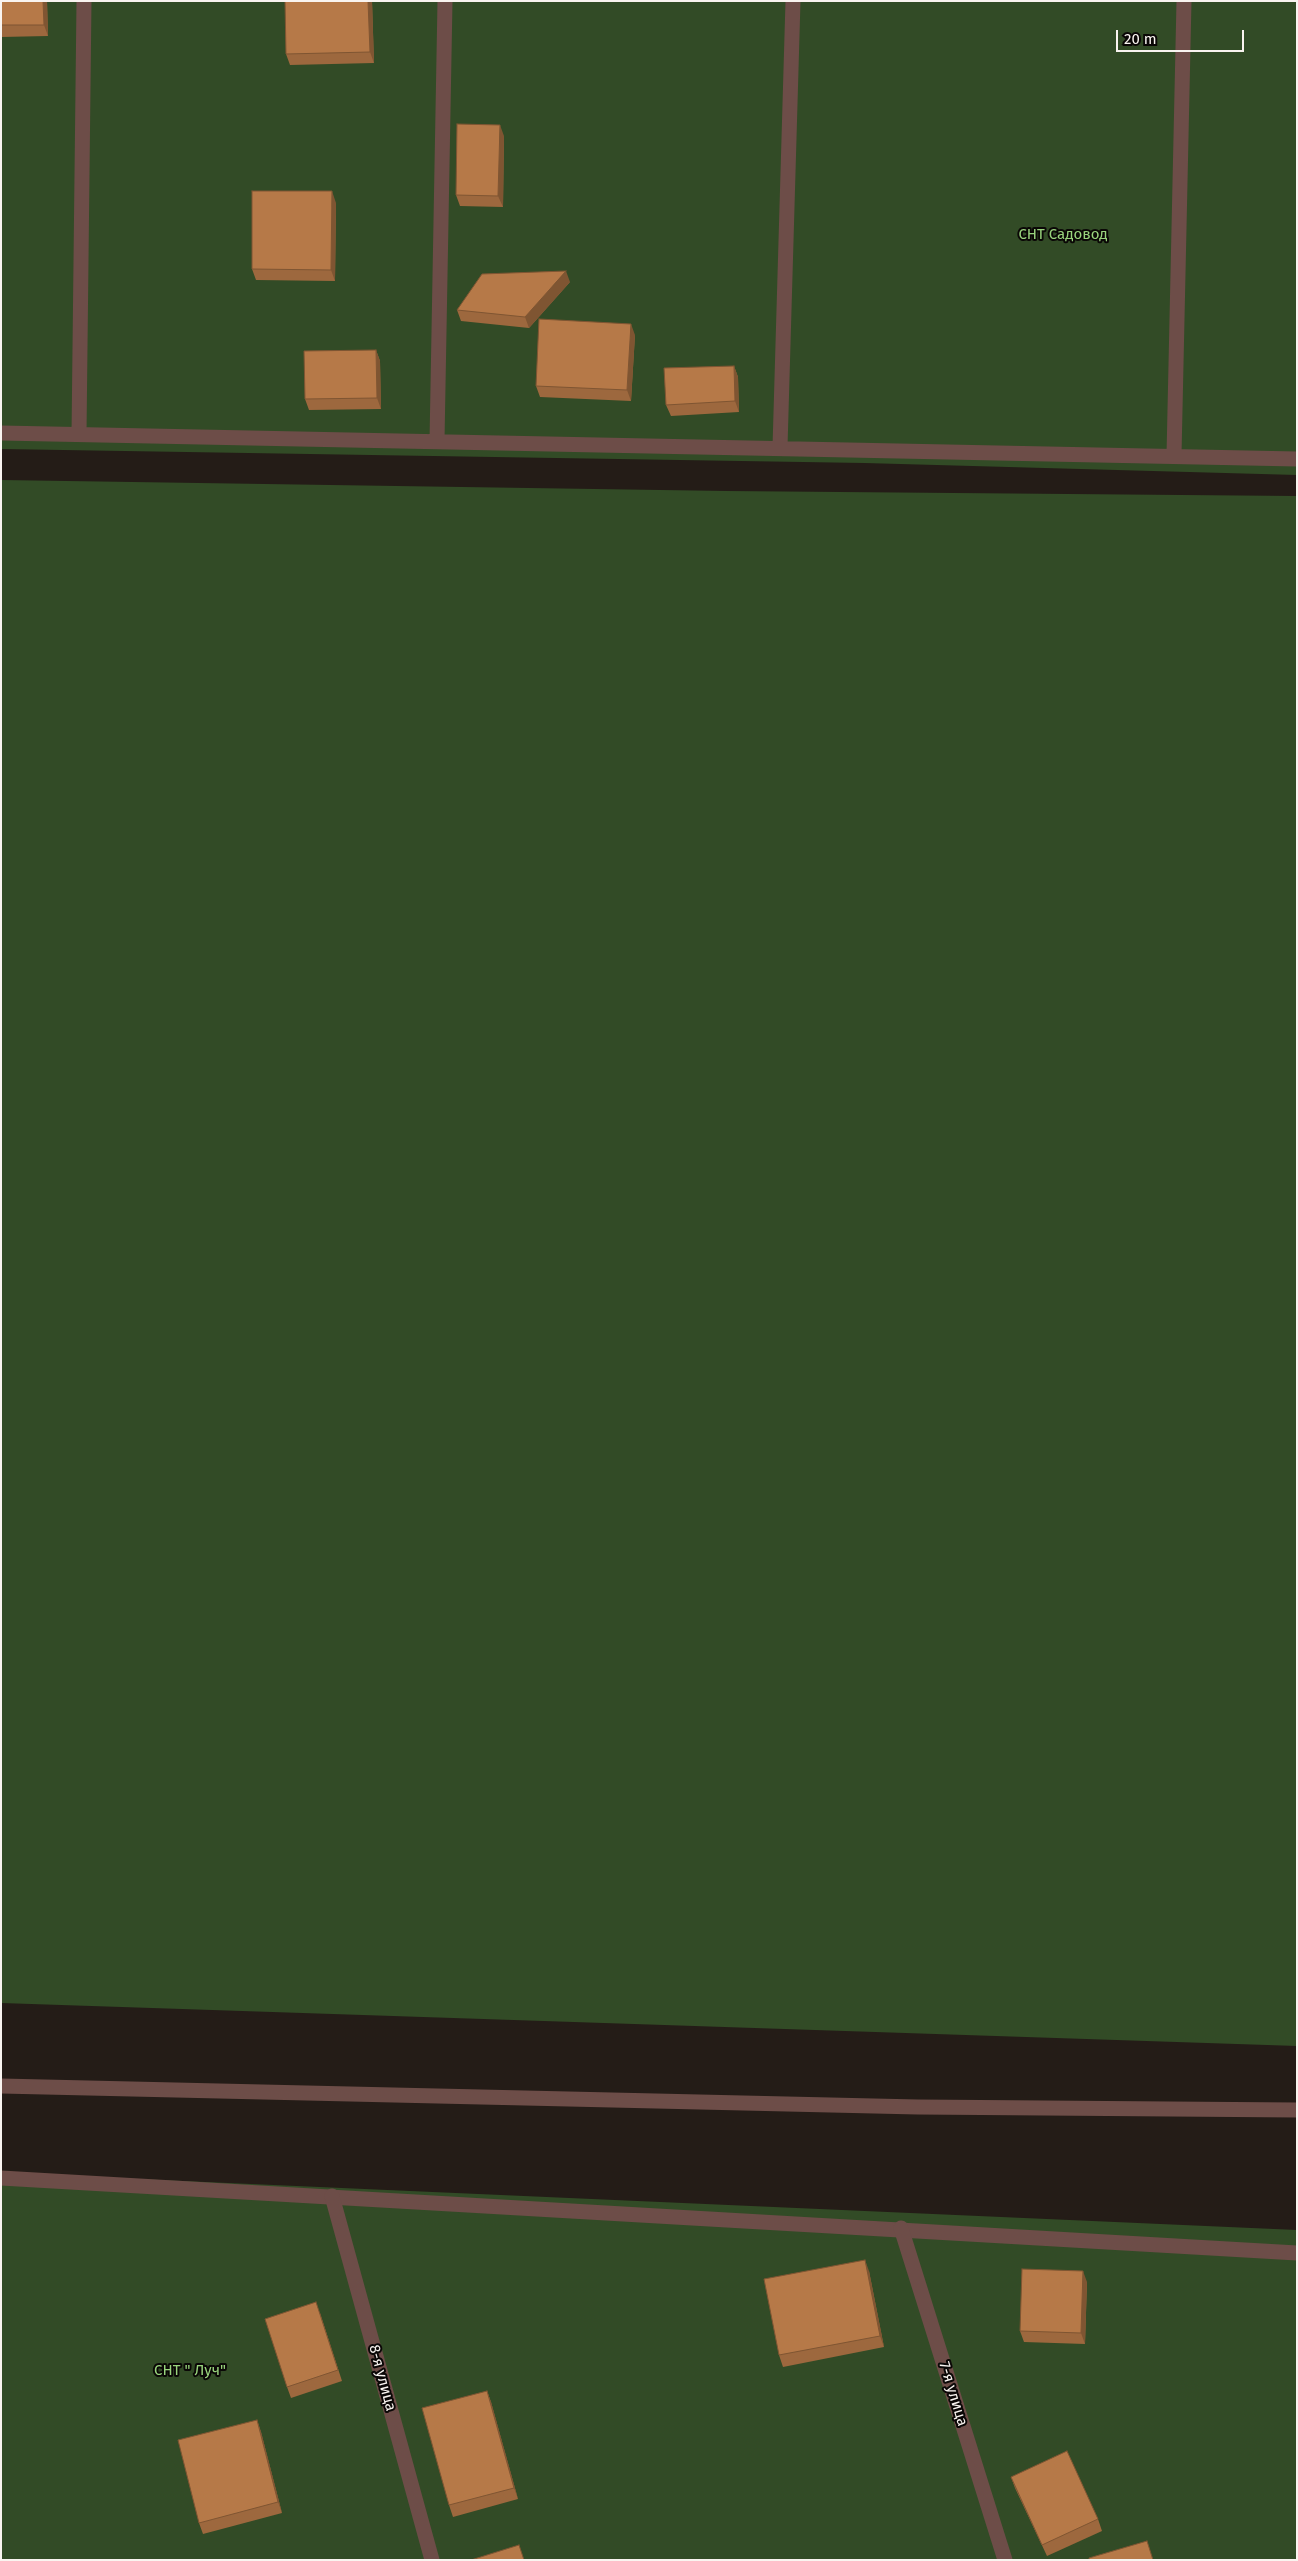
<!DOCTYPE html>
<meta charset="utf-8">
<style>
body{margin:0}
#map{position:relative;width:1298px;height:2561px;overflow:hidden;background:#241c17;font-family:"Fira Sans",sans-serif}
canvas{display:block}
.frame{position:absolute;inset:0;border:2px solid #f9f4f0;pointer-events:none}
.scale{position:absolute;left:1116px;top:30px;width:128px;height:22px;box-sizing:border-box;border:2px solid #f9f4f0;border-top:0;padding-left:6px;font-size:15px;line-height:18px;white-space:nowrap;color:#f9f4f0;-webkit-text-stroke:4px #0a0706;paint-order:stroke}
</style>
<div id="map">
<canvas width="1298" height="2561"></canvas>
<div class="frame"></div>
<div class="scale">20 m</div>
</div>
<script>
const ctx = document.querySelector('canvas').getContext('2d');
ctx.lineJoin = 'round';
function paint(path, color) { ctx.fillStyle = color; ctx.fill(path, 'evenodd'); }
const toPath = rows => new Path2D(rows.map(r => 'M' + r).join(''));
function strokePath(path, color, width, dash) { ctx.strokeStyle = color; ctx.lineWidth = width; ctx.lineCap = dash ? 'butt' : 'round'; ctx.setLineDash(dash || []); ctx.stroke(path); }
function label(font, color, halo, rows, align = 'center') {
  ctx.font = font + ' "Fira Sans",sans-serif'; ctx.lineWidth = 4; ctx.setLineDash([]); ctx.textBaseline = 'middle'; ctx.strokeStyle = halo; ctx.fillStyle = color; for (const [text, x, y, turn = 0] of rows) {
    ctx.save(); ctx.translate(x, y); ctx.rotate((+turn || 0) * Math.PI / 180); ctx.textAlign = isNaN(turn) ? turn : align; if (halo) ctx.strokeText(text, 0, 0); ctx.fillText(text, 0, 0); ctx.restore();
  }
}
const green = toPath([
 [1,1,1297,1,1297,475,864,463,1,449],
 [1,480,727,491,1297,496,1297,2046,1,2003],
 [1,2173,1297,2230,1297,2560,1,2560]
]);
const service = toPath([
 [1,433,1297,459],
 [79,434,84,1],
 [437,441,445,1],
 [780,447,793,1],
 [1174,455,1184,1],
 [1,2178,1297,2253]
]);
const minor = toPath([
 [1,2086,918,2107,1297,2110],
 [332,2196,432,2560],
 [901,2228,1005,2560]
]);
const wall = toPath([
 [1,1,47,1,48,36,1,37],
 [372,1,374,63,290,65,286,54],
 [504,136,503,207,460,206,456,195],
 [336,203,335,281,256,280,252,269],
 [570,282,529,328,461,321,457,310],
 [635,335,631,401,540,397,536,386],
 [376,350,380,361,381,409,309,410,305,399],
 [734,366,738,377,739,412,671,416,666,405],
 [869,2271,884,2347,783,2367,779,2355],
 [1087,2282,1085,2344,1024,2342,1020,2331],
 [320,2313,342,2381,291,2398,287,2387],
 [487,2391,491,2402,518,2499,453,2517,449,2505],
 [257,2420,261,2432,282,2513,203,2534,199,2523],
 [1011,2477,1098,2519,1102,2531,1047,2556,1015,2488]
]);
const shadedWall = toPath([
 [43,1,47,1,48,36,44,25],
 [368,1,372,1,374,63,370,52],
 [500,125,504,136,503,207,498,196],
 [332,191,336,203,335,281,331,270],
 [566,271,570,282,529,328,525,317],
 [631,324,635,335,631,401,627,390],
 [376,350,380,361,381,409,377,398],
 [734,366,738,377,739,412,735,401],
 [865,2260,869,2271,884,2347,880,2336],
 [1083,2271,1087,2282,1085,2344,1081,2333],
 [487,2391,491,2402,518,2499,514,2488],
 [257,2420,261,2432,282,2513,278,2502]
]);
const building = toPath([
 [1,1,43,1,44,25,1,25,1,1],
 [285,1,368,1,370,52,286,54,285,1],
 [457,124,500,125,498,196,456,195,457,124],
 [252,191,332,191,331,270,252,269,252,191],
 [566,271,525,317,457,310,482,274,566,271],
 [539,319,631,324,627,390,536,386,539,319],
 [376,350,377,398,305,399,304,351,376,350],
 [734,366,735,401,666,405,664,368,734,366],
 [865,2260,880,2336,779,2355,764,2279,865,2260],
 [1022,2269,1083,2271,1081,2333,1020,2331,1022,2269],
 [316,2302,338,2370,287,2387,265,2319,316,2302],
 [487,2391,514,2488,449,2505,422,2408,487,2391],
 [257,2420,278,2502,199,2523,178,2440,257,2420],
 [1067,2451,1098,2519,1042,2545,1011,2477,1067,2451],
 [1147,2541,1153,2560,1089,2560,1089,2558,1147,2541],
 [519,2545,524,2560,471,2560,519,2545]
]);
const parkNames = [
 ["СНТ Садовод",1063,235],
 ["СНТ \" Луч\"",190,2371]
];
const streetNames = [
 ["8-я улица",382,2378,75],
 ["7-я улица",953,2394,73]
];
paint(green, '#324b26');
strokePath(service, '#6d4d48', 15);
strokePath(minor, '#6d4d48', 15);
paint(wall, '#9d683e');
paint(shadedWall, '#7f5532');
paint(building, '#b67948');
strokePath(building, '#7f5532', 1);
label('15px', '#99d47d', '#0a0706', parkNames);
label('15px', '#f9f4f0', '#0a0706', streetNames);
</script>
